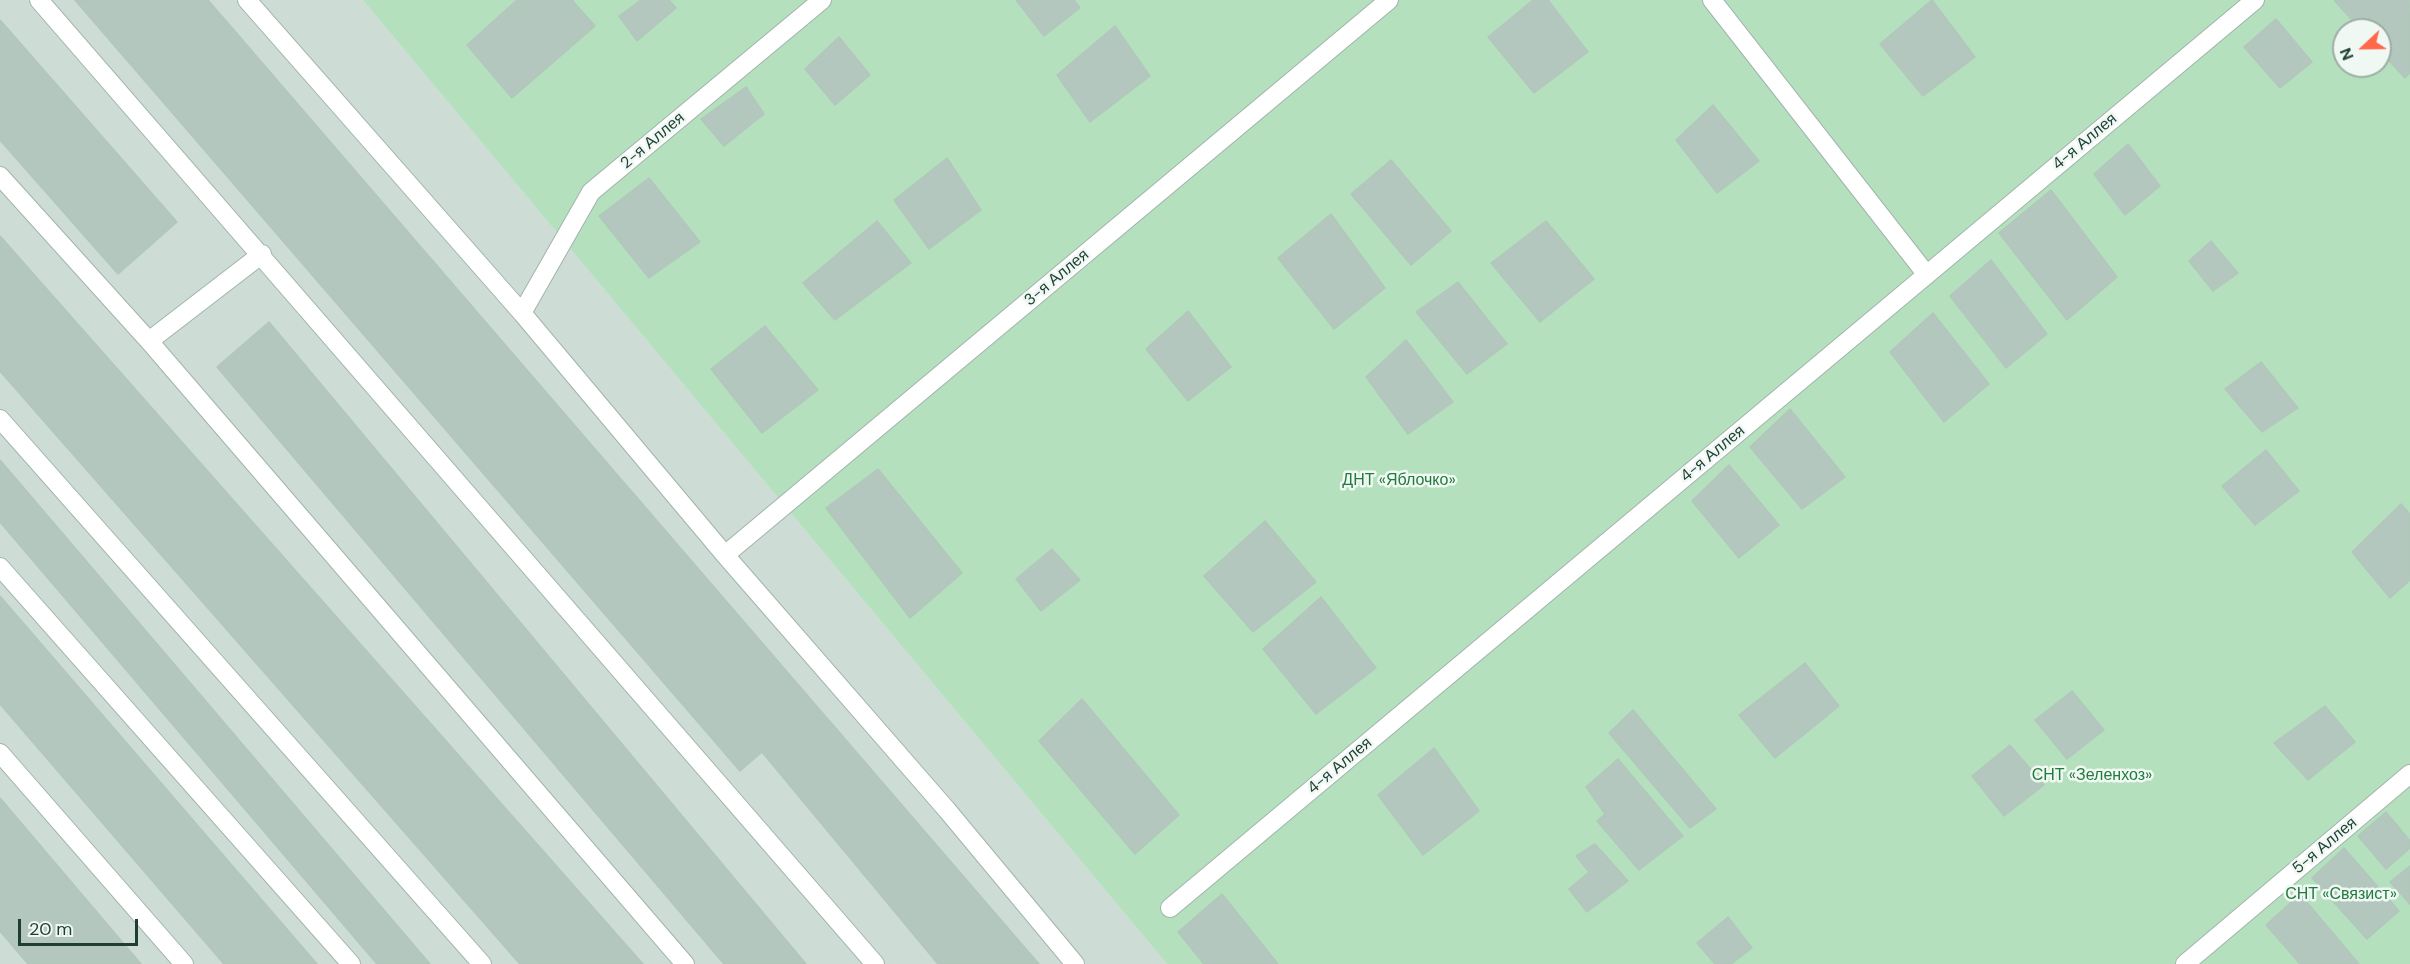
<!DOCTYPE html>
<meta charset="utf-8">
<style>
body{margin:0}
#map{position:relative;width:2410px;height:964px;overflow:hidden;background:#dfece5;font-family:"DM Sans",sans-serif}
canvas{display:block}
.north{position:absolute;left:2332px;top:18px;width:60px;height:60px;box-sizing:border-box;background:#f0f8f3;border:2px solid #9caea6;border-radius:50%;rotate:248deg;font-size:16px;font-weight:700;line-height:24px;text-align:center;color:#1e3e33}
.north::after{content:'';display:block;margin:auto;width:21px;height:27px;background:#ff684a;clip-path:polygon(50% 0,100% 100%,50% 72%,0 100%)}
.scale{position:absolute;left:18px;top:919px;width:120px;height:27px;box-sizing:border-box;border:3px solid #1e3e33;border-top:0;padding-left:8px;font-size:18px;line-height:21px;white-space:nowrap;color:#1e3e33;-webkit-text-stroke:4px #f0f8f3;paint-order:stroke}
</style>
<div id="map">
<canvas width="2410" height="964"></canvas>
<div class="north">N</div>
<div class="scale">20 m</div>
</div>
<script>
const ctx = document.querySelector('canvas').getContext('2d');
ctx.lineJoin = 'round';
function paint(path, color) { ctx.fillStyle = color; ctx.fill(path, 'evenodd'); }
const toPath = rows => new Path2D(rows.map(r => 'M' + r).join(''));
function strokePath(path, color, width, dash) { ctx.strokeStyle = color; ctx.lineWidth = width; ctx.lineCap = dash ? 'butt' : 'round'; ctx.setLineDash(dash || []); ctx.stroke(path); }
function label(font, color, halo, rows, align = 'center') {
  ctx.font = font + ' "DM Sans",sans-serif'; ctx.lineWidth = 5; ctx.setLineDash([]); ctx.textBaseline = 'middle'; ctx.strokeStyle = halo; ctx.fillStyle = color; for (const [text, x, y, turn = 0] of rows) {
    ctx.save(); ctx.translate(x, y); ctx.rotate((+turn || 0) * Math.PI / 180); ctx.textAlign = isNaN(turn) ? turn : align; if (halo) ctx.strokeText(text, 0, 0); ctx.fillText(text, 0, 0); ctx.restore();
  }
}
const built = toPath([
 [0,0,363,0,1167,964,0,964]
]);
const green = toPath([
 [363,0,2410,0,2410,964,1167,964],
 [2344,30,2380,30,2380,66,2344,66]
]);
const building = toPath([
 [75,0,208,0,1039,964,938,964,762,752,740,771,75,0],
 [517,0,572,0,595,26,512,98,467,45,517,0],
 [641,0,669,0,676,8,637,41,619,16,641,0],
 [1016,0,1074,0,1080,8,1044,36,1016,0],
 [1533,0,1548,0,1588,52,1534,93,1488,37,1533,0],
 [1932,0,1975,57,1923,96,1880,44,1932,0],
 [2334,0,2409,0,2410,73,2405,78,2380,51,2380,30,2361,30,2334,0],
 [2276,19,2312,62,2280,88,2244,47,2276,19],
 [0,20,177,222,118,274,0,140,0,20],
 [1115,26,1150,76,1090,122,1057,75,1115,26],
 [839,37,870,75,835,105,805,69,839,37],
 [746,87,764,114,724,146,701,119,746,87],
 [1713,105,1759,161,1717,193,1676,140,1713,105],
 [2128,144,2160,186,2125,215,2094,174,2128,144],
 [947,158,981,210,929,249,894,200,947,158],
 [1391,160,1451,231,1411,265,1351,194,1391,160],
 [649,178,700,242,649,278,599,216,649,178],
 [2051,190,2117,277,2067,320,1999,233,2051,190],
 [1331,214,1385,288,1334,329,1278,258,1331,214],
 [877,221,911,263,835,320,803,283,877,221],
 [1546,221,1594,279,1540,322,1491,263,1546,221],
 [0,236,643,964,520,964,0,371,0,236],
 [2211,241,2238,273,2213,291,2189,261,2211,241],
 [1991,260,2047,334,2006,368,1950,296,1991,260],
 [1458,282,1507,344,1467,374,1416,312,1458,282],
 [1188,311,1231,367,1188,401,1146,349,1188,311],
 [1933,313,1989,384,1944,422,1890,352,1933,313],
 [269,322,806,964,724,964,217,367,269,322],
 [765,326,818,390,762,433,711,369,765,326],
 [1406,340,1453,402,1408,434,1366,377,1406,340],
 [2261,362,2298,408,2262,432,2225,389,2261,362],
 [1790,409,1845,477,1802,509,1750,447,1790,409],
 [2266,450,2299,491,2255,525,2222,486,2266,450],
 [0,460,430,964,377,964,0,522,0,460],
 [1729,465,1779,525,1739,558,1692,501,1729,465],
 [878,469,962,573,910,618,826,508,878,469],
 [2401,504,2410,514,2410,580,2390,598,2352,552,2401,504],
 [1265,521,1316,582,1253,632,1204,576,1265,521],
 [1052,549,1080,580,1041,611,1016,579,1052,549],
 [0,596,317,964,224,964,0,704,0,596],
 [1321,597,1376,668,1316,714,1263,649,1321,597],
 [1805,663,1839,706,1775,758,1739,715,1805,663],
 [2072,691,2104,730,2067,759,2035,720,2072,691],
 [1082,699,1179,815,1135,854,1039,741,1082,699],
 [2325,706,2355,742,2308,780,2274,743,2325,706],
 [1633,710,1716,809,1690,828,1609,733,1633,710],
 [2010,745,2044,785,2004,816,1972,776,2010,745],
 [1434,748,1479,811,1423,855,1378,795,1434,748],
 [1618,759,1683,836,1639,870,1597,821,1605,814,1586,787,1618,759],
 [0,798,141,964,28,964,0,931,0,798],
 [2386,812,2410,841,2410,848,2386,869,2358,836,2386,812],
 [1595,844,1628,881,1587,912,1569,889,1589,872,1576,856,1595,844],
 [2344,848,2399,911,2367,939,2312,878,2344,848],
 [2410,866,2410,904,2390,882,2410,866],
 [1222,894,1278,964,1204,964,1178,932,1222,894],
 [2300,894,2359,964,2300,964,2266,925,2300,894],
 [1728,917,1752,948,1731,964,1715,964,1697,943,1728,917]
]);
const service = toPath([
 [39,0,875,964],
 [247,0,522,313,725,555,947,810,1075,964],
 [1712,0,1927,275],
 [0,176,149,341,685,964],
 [522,313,591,192,822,0],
 [149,341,262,254],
 [0,419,482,964],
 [725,555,1389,0],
 [0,567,351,964],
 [0,753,184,964],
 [1170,908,2255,0],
 [2185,964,2410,774]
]);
const streetNames = [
 ["2-я Аллея",653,141,-40],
 ["4-я Аллея",2085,142,-40],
 ["3-я Аллея",1057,278,-40],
 ["4-я Аллея",1713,454,-40],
 ["4-я Аллея",1340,766,-40],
 ["5-я Аллея",2325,846,-40]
];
const parkNames = [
 ["ДНТ «Яблочко»",1399,481],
 ["СНТ «Зеленхоз»",2092,776],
 ["СНТ «Связист»",2341,895]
];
paint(built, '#cddcd4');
paint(green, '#b5e0bd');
paint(building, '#b4c7be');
strokePath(building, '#b1c7bc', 1.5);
strokePath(service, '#a1b4ac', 20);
strokePath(service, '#fff', 18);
label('16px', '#1e3e33', '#f0f8f3', streetNames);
label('16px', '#237a3e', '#f0f8f3', parkNames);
</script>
